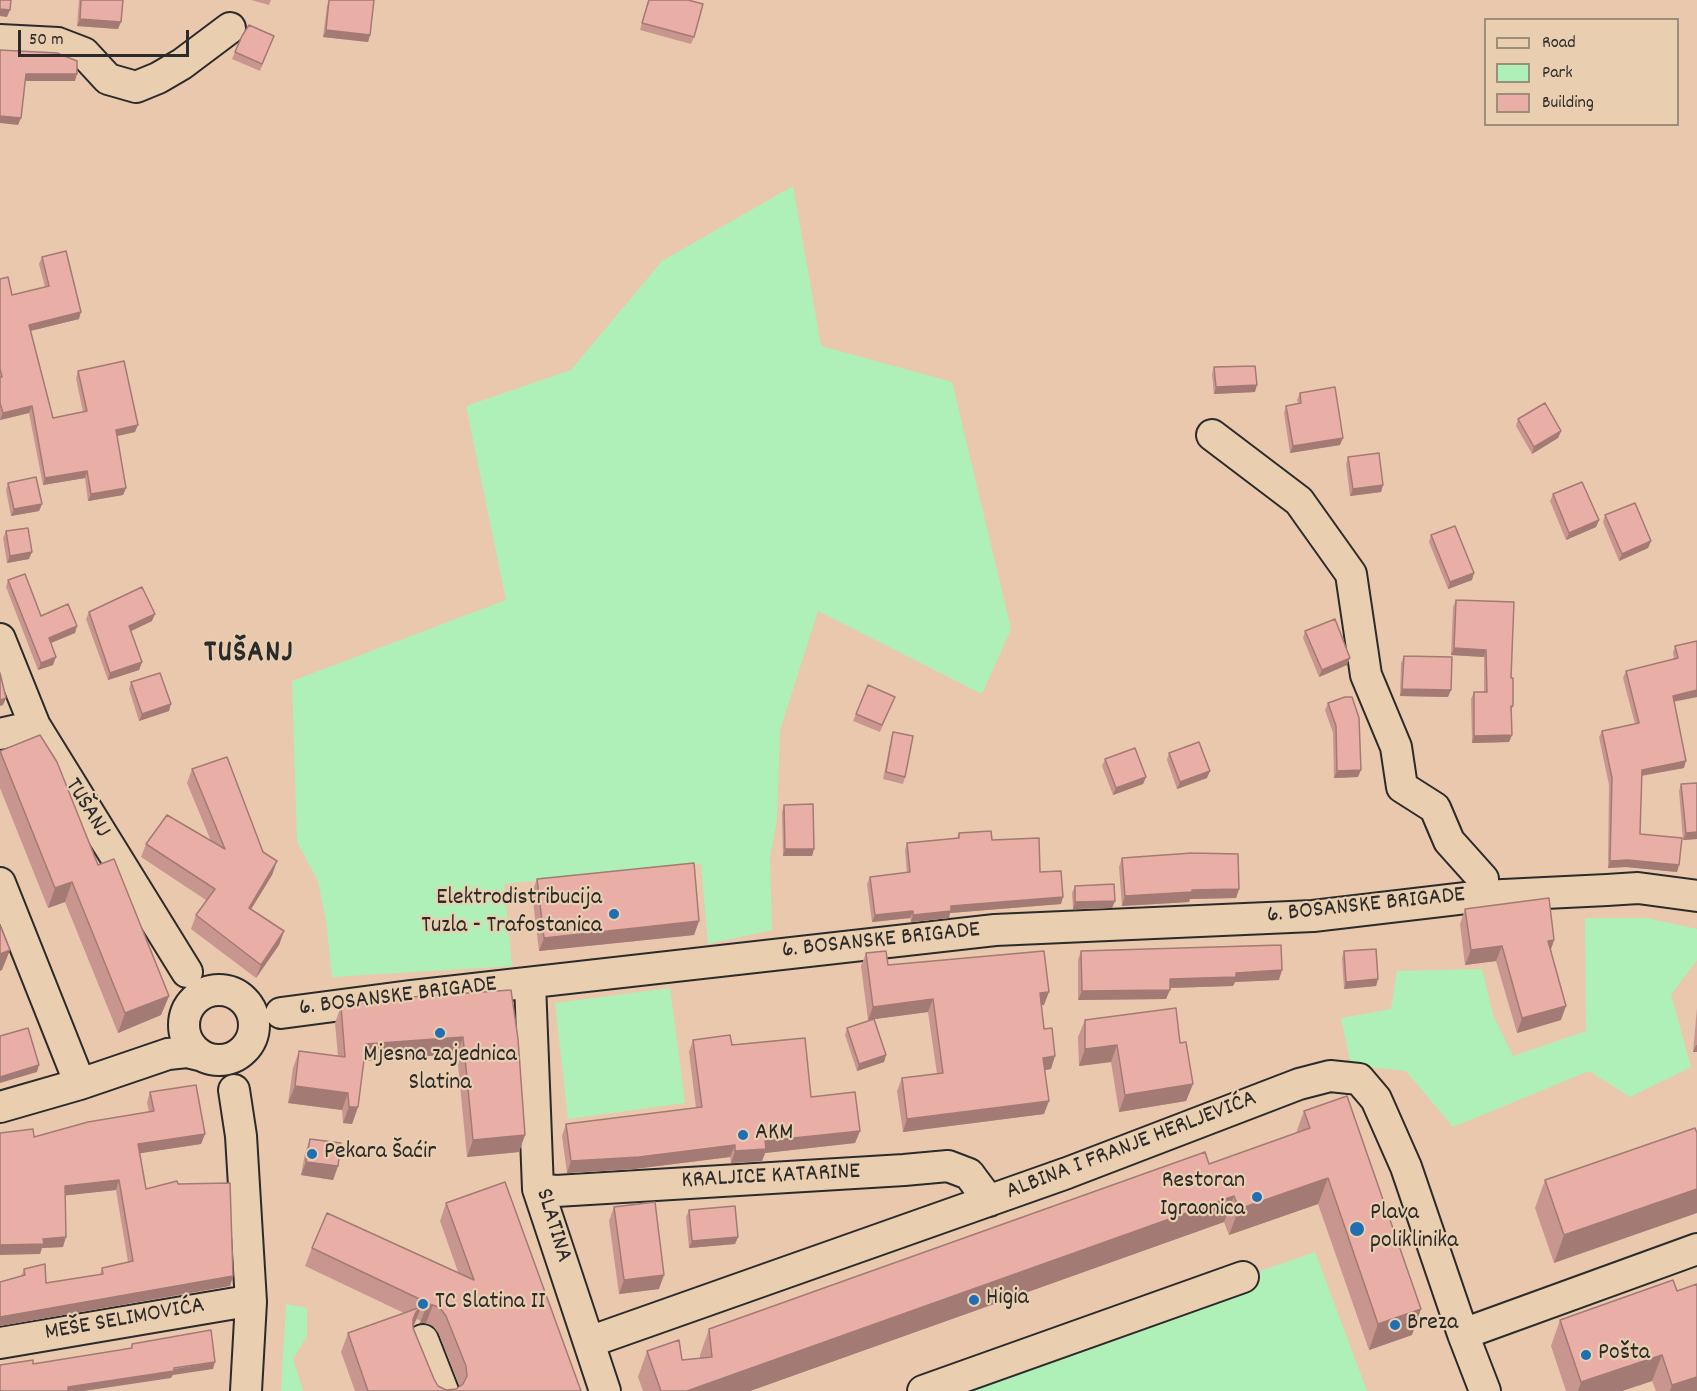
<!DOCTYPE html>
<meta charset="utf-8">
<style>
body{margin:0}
#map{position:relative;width:1697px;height:1391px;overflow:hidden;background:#e9c8ae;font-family:Dekko,sans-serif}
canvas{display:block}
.legend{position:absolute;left:1484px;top:18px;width:195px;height:108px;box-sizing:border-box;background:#e9ceb0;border:2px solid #9d8d7b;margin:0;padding:8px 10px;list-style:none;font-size:18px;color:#2b2b2b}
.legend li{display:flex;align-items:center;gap:12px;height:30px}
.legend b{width:30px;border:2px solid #9d8d7b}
.scale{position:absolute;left:18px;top:30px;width:171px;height:27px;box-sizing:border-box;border:3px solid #2b2b2b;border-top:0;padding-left:8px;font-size:18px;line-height:21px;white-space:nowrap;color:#2b2b2b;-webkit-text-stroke:4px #e9ceb0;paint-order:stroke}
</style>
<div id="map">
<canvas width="1697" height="1391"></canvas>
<ul class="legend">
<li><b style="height:8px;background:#e9ceb0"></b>Road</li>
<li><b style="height:16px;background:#aff0b8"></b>Park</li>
<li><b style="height:16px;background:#e9afa6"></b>Building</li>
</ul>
<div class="scale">50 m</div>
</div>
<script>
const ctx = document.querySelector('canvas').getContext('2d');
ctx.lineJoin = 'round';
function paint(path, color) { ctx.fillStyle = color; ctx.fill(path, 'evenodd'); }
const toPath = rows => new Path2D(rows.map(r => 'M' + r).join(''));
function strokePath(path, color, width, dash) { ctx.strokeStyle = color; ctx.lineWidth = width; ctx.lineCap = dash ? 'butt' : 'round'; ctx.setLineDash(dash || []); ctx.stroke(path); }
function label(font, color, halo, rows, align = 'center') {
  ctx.font = font + ' Dekko,sans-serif'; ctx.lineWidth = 4.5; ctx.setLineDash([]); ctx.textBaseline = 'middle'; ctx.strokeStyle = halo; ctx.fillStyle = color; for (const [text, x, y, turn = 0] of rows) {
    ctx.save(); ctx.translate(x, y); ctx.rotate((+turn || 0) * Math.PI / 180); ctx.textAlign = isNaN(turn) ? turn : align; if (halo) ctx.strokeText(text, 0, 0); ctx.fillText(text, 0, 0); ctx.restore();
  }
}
const green = toPath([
 [793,186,821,346,952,382,1011,629,982,694,818,611,780,730,777,819,770,858,772,930,708,944,701,864,504,884,512,966,332,977,326,921,318,881,297,842,292,681,506,600,466,406,571,370,662,261],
 [1585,918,1646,918,1697,929,1697,960,1671,995,1691,1067,1630,1097,1589,1071,1453,1127,1406,1071,1351,1065,1341,1018,1391,1009,1397,971,1482,969,1493,1015,1513,1056,1586,1031],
 [670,988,685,1103,568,1119,555,1003],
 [1315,1252,1367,1391,923,1391,1243,1277],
 [286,1304,307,1308,307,1336,293,1359,303,1391,281,1391]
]);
const minor = toPath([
 [0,40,58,43,84,53,108,79,136,87,158,78,182,64,230,28],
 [1212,435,1299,501,1351,574,1366,675,1396,747,1402,787,1435,808,1449,841,1483,879,1483,896],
 [0,639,35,726,187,972],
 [0,734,35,726],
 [0,883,80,1084],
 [530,983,538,1189,605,1391],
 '184 1025a35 35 0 1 1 70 0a35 35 0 1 1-70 0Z',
 [281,1013,410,996,995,930,1313,916,1483,896,1607,890,1638,888,1697,896],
 [234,1090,241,1136,251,1302,246,1391],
 [0,1107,80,1084,168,1054,187,1052,199,1055],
 [538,1189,556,1191,904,1170,948,1166,969,1174,989,1201],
 [1463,1334,1697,1249],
 [423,1340,443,1391],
 [589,1342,1067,1173,1299,1084,1330,1076,1359,1079,1376,1099,1406,1167,1463,1334,1485,1391],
 [0,1343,236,1303,251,1302],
 [923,1391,1243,1277]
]);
const wall = toPath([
 [79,0,123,0,118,29,77,26],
 [251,0,271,0,269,5],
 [329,0,370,35,368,42,323,37,327,6],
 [648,0,688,0,694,37,691,44,640,30],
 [242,36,274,36,260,71,232,59],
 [42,257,79,319,30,331,53,418,83,412,76,378,78,371,135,432,117,436,126,488,123,495,88,501,85,478,43,485,29,413,0,420,0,279,12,295,45,287,39,264],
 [1214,367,1255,392,1214,394,1212,374],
 [1300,393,1340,445,1290,453,1284,413,1286,406,1298,403,1297,400],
 [1518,419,1561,431,1558,438,1532,454,1516,426],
 [1348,457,1383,485,1381,492,1350,496,1346,464],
 [8,483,42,504,39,511,11,516,6,490],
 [1553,494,1599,520,1596,527,1566,540,1550,501],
 [1605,515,1651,541,1648,548,1619,561,1603,522],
 [6,531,29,559,7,563,3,538],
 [1431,535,1472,580,1448,589,1429,542],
 [8,580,41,616,77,626,75,633,51,643,53,665,38,670,6,587],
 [1456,600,1511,678,1513,706,1511,712,1512,735,1509,742,1472,743,1471,699,1474,692,1484,692,1484,657,1451,655,1453,607],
 [89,612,152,621,131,631,142,662,139,670,108,680,86,619],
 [1305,631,1347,665,1319,677,1303,638],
 [1697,641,1697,697,1674,702,1684,768,1642,776,1640,834,1679,865,1677,872,1626,867,1608,868,1609,785,1599,737,1602,731,1635,724,1623,678,1626,671,1674,659,1673,653,1675,646],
 [1404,656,1448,697,1400,696,1401,663],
 [131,682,169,711,139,721,129,689],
 [895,697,880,732,853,721,856,714],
 [1328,703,1358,777,1334,778,1333,733,1325,710],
 [893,732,905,777,903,784,883,779,891,739],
 [0,751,98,865,169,996,161,1015,118,1033,65,902,48,908,0,788],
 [1169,753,1207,778,1177,789,1167,760],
 [1105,759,1146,777,1143,784,1113,795,1102,766],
 [192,769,263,852,277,861,272,875,251,909,284,931,279,945,256,978,191,929,196,915,206,900,141,857,146,844,211,841,187,783],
 [1697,783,1697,839,1683,840,1679,791,1681,784],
 [784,805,814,849,812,856,783,856,782,812],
 [959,833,992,840,1040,872,1063,897,1061,904,950,913,949,918,911,922,910,918,872,922,867,884,870,877,907,873,905,850,907,843,957,838],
 [1122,858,1239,889,1236,898,1190,899,1189,902,1122,906,1119,867],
 [537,879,699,921,694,935,539,951,532,893],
 [1075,886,1115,901,1112,908,1073,909,1072,893],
 [1465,909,1554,940,1551,949,1561,1020,1517,1033,1496,961,1465,965,1460,924],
 [1081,951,1279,980,1235,982,1233,986,1170,988,1166,999,1078,1000,1078,960],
 [1344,951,1378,979,1376,986,1344,989,1342,958],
 [866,953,888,965,1044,1005,1041,1005,1051,1069,1045,1070,1044,1114,903,1132,897,1091,902,1078,937,1074,928,1012,874,1019,886,1055,884,1062,857,1071,845,1035,847,1028,874,1019,868,1020,861,966],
 [511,990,525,1135,519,1152,467,1157,457,1054,364,1061,358,1107,352,1124,343,1123,342,1110,288,1103,293,1068,299,1051,338,1056,335,1023,341,1006],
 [1697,1008,1697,1052,1693,1052],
 [1085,1020,1180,1043,1193,1084,1186,1101,1119,1112,1111,1062,1079,1066,1078,1037],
 [693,1040,732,1045,811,1097,860,1131,855,1143,765,1153,762,1161,731,1163,730,1157,634,1169,567,1173,562,1136,566,1124,696,1108,689,1052],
 [150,1092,205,1134,201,1144,140,1153,146,1189,178,1184,233,1276,230,1286,0,1326,0,1282,21,1276,24,1269,46,1283,100,1274,102,1268,128,1262,116,1190,65,1195,63,1247,42,1248,40,1254,34,1137,149,1112,147,1102],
 [1304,1111,1412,1335,1369,1350,1318,1204,1229,1235,1224,1222,750,1391,643,1391,638,1377,647,1351,682,1360,700,1358,700,1355,709,1329,1209,1164,1296,1133],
 [1695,1128,1554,1263,1535,1208,1545,1180],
 [310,1139,338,1166,333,1180,301,1175,305,1153],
 [446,1203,581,1391,355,1391,341,1352,348,1333,404,1313,305,1266,312,1248,458,1272,440,1221],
 [417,1319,421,1321,420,1323,426,1323,433,1326,439,1334,459,1385,459,1387,456,1389,446,1390,438,1386,434,1379,413,1326],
 [614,1207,659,1289,619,1294,609,1221],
 [689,1210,738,1237,735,1244,689,1248,686,1217],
 [1677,1291,1697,1391,1656,1391,1652,1381,1622,1391,1566,1391,1551,1346,1560,1320]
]);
const shadedWall = toPath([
 [0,9,10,10,7,17,0,16],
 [80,19,121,22,118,29,77,26],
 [326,30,370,35,368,42,323,37],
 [26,74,77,74,75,81,23,81],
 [0,116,21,118,18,125,0,123],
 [81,312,79,319,26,332,29,325],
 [1257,385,1255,392,1214,394,1216,387],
 [32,406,29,413,0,420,3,413],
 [138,425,135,432,113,437,116,430],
 [1561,431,1558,438,1532,454,1534,447],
 [1343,438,1340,445,1290,453,1293,446],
 [87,471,85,478,43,485,45,478],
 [1383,485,1381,492,1350,496,1353,489],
 [126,488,123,495,88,501,91,494],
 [42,504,39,511,11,516,14,509],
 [1599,520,1596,527,1566,540,1569,533],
 [1651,541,1648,548,1619,561,1622,554],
 [32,552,29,559,7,563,10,556],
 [1474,573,1472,580,1448,589,1450,582],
 [155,614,152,621,127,633,129,626],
 [77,626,75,633,46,645,49,638],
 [1454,648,1486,650,1484,657,1451,655],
 [56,657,53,665,38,670,41,663],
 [1350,658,1347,665,1319,677,1322,670],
 [142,662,139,670,108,680,110,673],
 [1402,689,1451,690,1448,697,1400,696],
 [1697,690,1697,697,1670,702,1673,696],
 [6,698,3,705,0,706,0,700],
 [171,704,169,711,139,721,142,714],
 [1512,735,1509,742,1472,743,1474,736],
 [1686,761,1684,768,1639,776,1642,770],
 [1361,770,1358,777,1334,778,1337,771],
 [1210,771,1207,778,1177,789,1180,782],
 [1146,777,1143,784,1113,795,1116,788],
 [1697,832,1697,839,1683,840,1686,833],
 [785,849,814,849,812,856,783,856],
 [1628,860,1679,865,1677,872,1626,867,1608,868,1610,861],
 [277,861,272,875,244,921,249,908],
 [72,882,65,902,48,908,55,888],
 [1239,889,1236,898,1190,899,1189,902,1122,906,1125,896,1192,890],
 [1063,897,1061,904,950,913,949,918,911,922,913,915,951,906],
 [1115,901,1112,908,1073,909,1075,902],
 [913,911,910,918,872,922,875,915],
 [699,921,694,935,539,951,544,938],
 [284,931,279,945,256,978,261,965],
 [1554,940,1549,955,1548,941],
 [1502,946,1496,961,1465,965,1471,950],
 [10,950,2,970,0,971,0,954],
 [1282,970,1279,980,1235,982,1233,986,1166,988,1170,979,1236,973],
 [1378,979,1376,986,1344,989,1346,982],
 [1170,990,1166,999,1078,1000,1082,991],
 [1049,992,1044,1005,1035,1006,1040,993],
 [169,996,161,1015,118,1033,125,1013],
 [933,999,928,1012,868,1020,873,1007],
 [1566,1006,1561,1020,1517,1033,1522,1018],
 [463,1037,457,1054,360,1061,366,1044],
 [1117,1045,1111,1062,1079,1066,1085,1049],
 [1696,1045,1697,1045,1697,1052,1693,1052],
 [886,1055,884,1062,857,1071,859,1064],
 [1055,1056,1051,1069,1039,1071,1043,1058],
 [39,1065,37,1072,0,1083,0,1077],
 [1193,1084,1186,1101,1119,1112,1125,1095],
 [295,1086,348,1093,342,1110,288,1103],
 [1049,1101,1044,1114,903,1132,907,1119],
 [349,1107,358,1107,352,1124,343,1123],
 [860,1131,855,1143,765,1153,762,1161,731,1163,735,1151,765,1141],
 [205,1134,201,1144,135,1154,138,1144],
 [525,1135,519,1152,467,1157,473,1140],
 [735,1145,730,1157,634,1169,567,1173,571,1161],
 [306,1162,338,1166,333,1180,301,1175],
 [1328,1178,1318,1204,1229,1235,1239,1209],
 [119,1180,116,1190,61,1196,65,1186],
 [1697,1189,1697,1213,1554,1263,1564,1235],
 [1234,1196,1224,1222,750,1391,687,1391],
 [66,1237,63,1247,42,1248,40,1254,0,1255,0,1245,43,1239],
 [738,1237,735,1244,689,1248,692,1241],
 [664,1275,659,1289,619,1294,624,1280],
 [233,1276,230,1286,0,1326,0,1317],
 [427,1305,433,1305,426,1323,420,1323],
 [421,1307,414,1325,409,1330,406,1337,416,1312],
 [1421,1309,1412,1335,1369,1350,1378,1324],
 [1662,1355,1652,1381,1622,1391,1578,1391,1581,1382],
 [215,1362,213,1369,173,1375,171,1378,84,1391,66,1391,68,1387],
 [1697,1377,1697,1391,1670,1391,1672,1385]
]);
const building = toPath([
 [0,0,11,0,10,10,0,9,0,0],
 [81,0,123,0,121,22,80,19,81,0],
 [329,0,374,0,370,35,326,30,329,0],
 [649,0,688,0,703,4,694,37,642,23,649,0],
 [249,25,274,36,262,64,235,52,242,36,249,25],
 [0,50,57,53,77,61,77,74,26,74,21,118,0,116,0,50],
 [66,251,81,312,29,325,53,418,87,411,78,371,124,361,138,425,116,430,126,488,91,494,87,471,45,478,32,406,3,413,0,403,0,377,2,377,0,369,0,279,8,277,12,295,49,286,42,257,66,251],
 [1255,366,1257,385,1216,387,1214,367,1255,366],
 [1335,387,1343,438,1293,446,1286,406,1301,403,1300,393,1335,387],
 [1545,403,1561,431,1534,447,1518,419,1545,403],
 [1379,453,1383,485,1353,489,1348,457,1379,453],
 [36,477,42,504,14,509,8,483,36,477],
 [1582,482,1599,520,1569,533,1553,494,1582,482],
 [1635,503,1651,541,1622,554,1605,515,1635,503],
 [1455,526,1474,573,1450,582,1431,535,1455,526],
 [28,528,32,552,10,556,6,531,28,528],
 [25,574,41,616,68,604,77,626,49,638,56,657,41,663,8,580,25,574],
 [142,587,155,614,129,626,142,662,110,673,89,612,142,587],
 [1456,600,1514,602,1511,678,1513,678,1513,706,1511,706,1512,735,1474,736,1474,692,1487,692,1486,650,1454,648,1456,600],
 [1335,619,1350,658,1322,670,1305,631,1335,619],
 [1697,641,1697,690,1673,696,1686,761,1642,770,1640,834,1682,838,1679,865,1628,860,1610,861,1612,778,1602,731,1639,723,1626,671,1678,658,1675,646,1697,641],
 [1404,656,1452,657,1451,690,1402,689,1404,656],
 [0,673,6,698,0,700,0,673],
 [160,673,171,704,142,714,131,682,160,673],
 [868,685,895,697,882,725,856,714,868,685],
 [1345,697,1352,697,1359,718,1361,770,1337,771,1336,726,1328,703,1345,697],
 [893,732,913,736,905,777,886,772,893,732],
 [40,735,57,762,98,865,114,859,169,996,125,1013,72,882,55,888,0,751,40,735],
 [1199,742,1210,771,1180,782,1169,753,1199,742],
 [1135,748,1146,777,1116,788,1105,759,1135,748],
 [227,757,263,852,277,861,249,908,284,931,261,965,196,915,215,889,146,844,167,815,225,849,192,769,227,757],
 [1697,783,1697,832,1686,833,1681,784,1697,783],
 [813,804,814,849,785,849,784,805,813,804],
 [991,831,992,840,1039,838,1040,872,1061,871,1063,897,951,906,951,911,913,915,913,911,875,915,870,877,910,872,907,843,959,838,959,833,991,831],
 [1192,853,1238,854,1239,889,1192,890,1192,892,1125,896,1122,858,1192,853],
 [694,863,699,921,544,938,537,879,694,863],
 [1114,884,1115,901,1075,902,1075,886,1114,884],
 [1549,898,1554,940,1548,941,1566,1006,1522,1018,1502,946,1471,950,1465,909,1549,898],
 [0,925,10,950,0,954,0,925],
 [1281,945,1282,970,1236,973,1236,977,1170,979,1170,990,1082,991,1081,951,1281,945],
 [1376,949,1378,979,1346,982,1344,951,1376,949],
 [886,951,888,965,1044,951,1049,992,1040,993,1044,1029,1052,1028,1055,1056,1043,1058,1049,1101,907,1119,902,1078,943,1073,933,999,873,1007,866,953,886,951],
 [511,990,518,1039,525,1135,473,1140,463,1037,366,1044,358,1107,349,1107,348,1093,295,1086,299,1051,345,1057,341,1006,411,997,511,990],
 [1176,1008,1180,1043,1186,1042,1193,1084,1125,1095,1117,1045,1085,1049,1085,1020,1176,1008],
 [874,1019,886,1055,859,1064,847,1028,874,1019],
 [28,1028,39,1065,0,1077,0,1036,28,1028],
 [730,1035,732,1045,805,1038,811,1097,855,1092,860,1131,765,1141,766,1149,735,1151,735,1145,639,1157,571,1161,566,1124,702,1107,693,1040,730,1035],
 [196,1085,205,1134,138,1144,146,1189,177,1181,178,1184,230,1183,233,1276,0,1317,0,1282,25,1275,24,1269,45,1264,46,1283,103,1274,102,1268,133,1261,119,1180,65,1186,66,1237,43,1239,44,1244,0,1245,0,1133,33,1129,34,1137,88,1122,154,1111,150,1092,196,1085],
 [1347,1096,1421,1309,1378,1324,1328,1178,1239,1209,1234,1196,687,1391,661,1391,647,1351,679,1340,682,1360,712,1357,709,1329,1205,1152,1209,1164,1310,1128,1304,1111,1347,1096],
 [1695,1128,1697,1133,1697,1189,1564,1235,1545,1180,1695,1128],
 [310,1139,341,1143,338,1166,306,1162,310,1139],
 [505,1182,581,1391,368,1391,348,1333,421,1307,416,1312,413,1319,413,1328,434,1379,438,1386,446,1390,456,1389,463,1384,467,1376,466,1366,446,1316,440,1308,433,1305,427,1305,430,1304,312,1248,327,1213,474,1280,446,1203,505,1182],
 [655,1202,664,1275,624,1280,614,1207,655,1202],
 [735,1206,738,1237,692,1241,689,1210,735,1206],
 [1673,1280,1677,1291,1697,1284,1697,1377,1672,1385,1662,1355,1581,1382,1560,1320,1673,1280],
 [211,1330,215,1362,174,1368,174,1371,68,1387,68,1391,0,1391,0,1365,33,1360,33,1364,132,1348,132,1344,211,1330]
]);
const markers = [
 [614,914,6,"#1f6fb2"],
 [440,1033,6,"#1f6fb2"],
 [743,1135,6,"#1f6fb2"],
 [312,1154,6,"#1f6fb2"],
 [1257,1197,6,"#1f6fb2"],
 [1357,1229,8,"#1f6fb2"],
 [974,1300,6,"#1f6fb2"],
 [423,1304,6,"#1f6fb2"],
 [1395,1325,6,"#1f6fb2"],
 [1586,1355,6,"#1f6fb2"]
];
const streetNames = [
 ["TUŠANJ",86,809,58],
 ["6. BOSANSKE BRIGADE",1366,907,-6],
 ["6. BOSANSKE BRIGADE",881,942,-6],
 ["6. BOSANSKE BRIGADE",398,998,-7],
 ["ALBINA I FRANJE HERLJEVIĆA",1132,1147,-21],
 ["KRALJICE KATARINE",771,1178,-3],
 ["SLATINA",552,1226,73],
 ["MEŠE SELIMOVIĆA",125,1321,-10]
];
const poiNames = [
 ["Elektrodistribucija",602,900,"right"],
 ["Tuzla - Trafostanica",602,928,"right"],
 ["Mjesna zajednica",440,1057,"center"],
 ["Slatina",440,1085,"center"],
 ["AKM",755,1135],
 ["Pekara Šaćir",324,1154],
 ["Restoran",1245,1183,"right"],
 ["Igraonica",1245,1211,"right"],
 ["Plava",1370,1215],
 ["poliklinika",1370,1243],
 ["Higia",986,1300],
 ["TC Slatina II",435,1304],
 ["Breza",1407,1325],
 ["Pošta",1598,1355]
];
const districtNames = [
 ["TUŠANJ",249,656]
];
paint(green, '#aff0b8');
strokePath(minor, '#2b2b2b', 34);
strokePath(minor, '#e9ceb0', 30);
paint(wall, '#c8968f');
paint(shadedWall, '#a37a74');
paint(building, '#e9afa6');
strokePath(building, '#a37a74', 1.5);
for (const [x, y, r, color] of markers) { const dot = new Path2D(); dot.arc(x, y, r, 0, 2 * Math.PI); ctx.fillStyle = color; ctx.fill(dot); strokePath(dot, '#e9ceb0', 2); }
label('24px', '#2b2b2b', '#e9ceb0', streetNames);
label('24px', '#2b2b2b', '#e9ceb0', poiNames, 'left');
ctx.letterSpacing = '1.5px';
label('bold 30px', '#2b2b2b', '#e9ceb0', districtNames);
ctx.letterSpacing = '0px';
</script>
